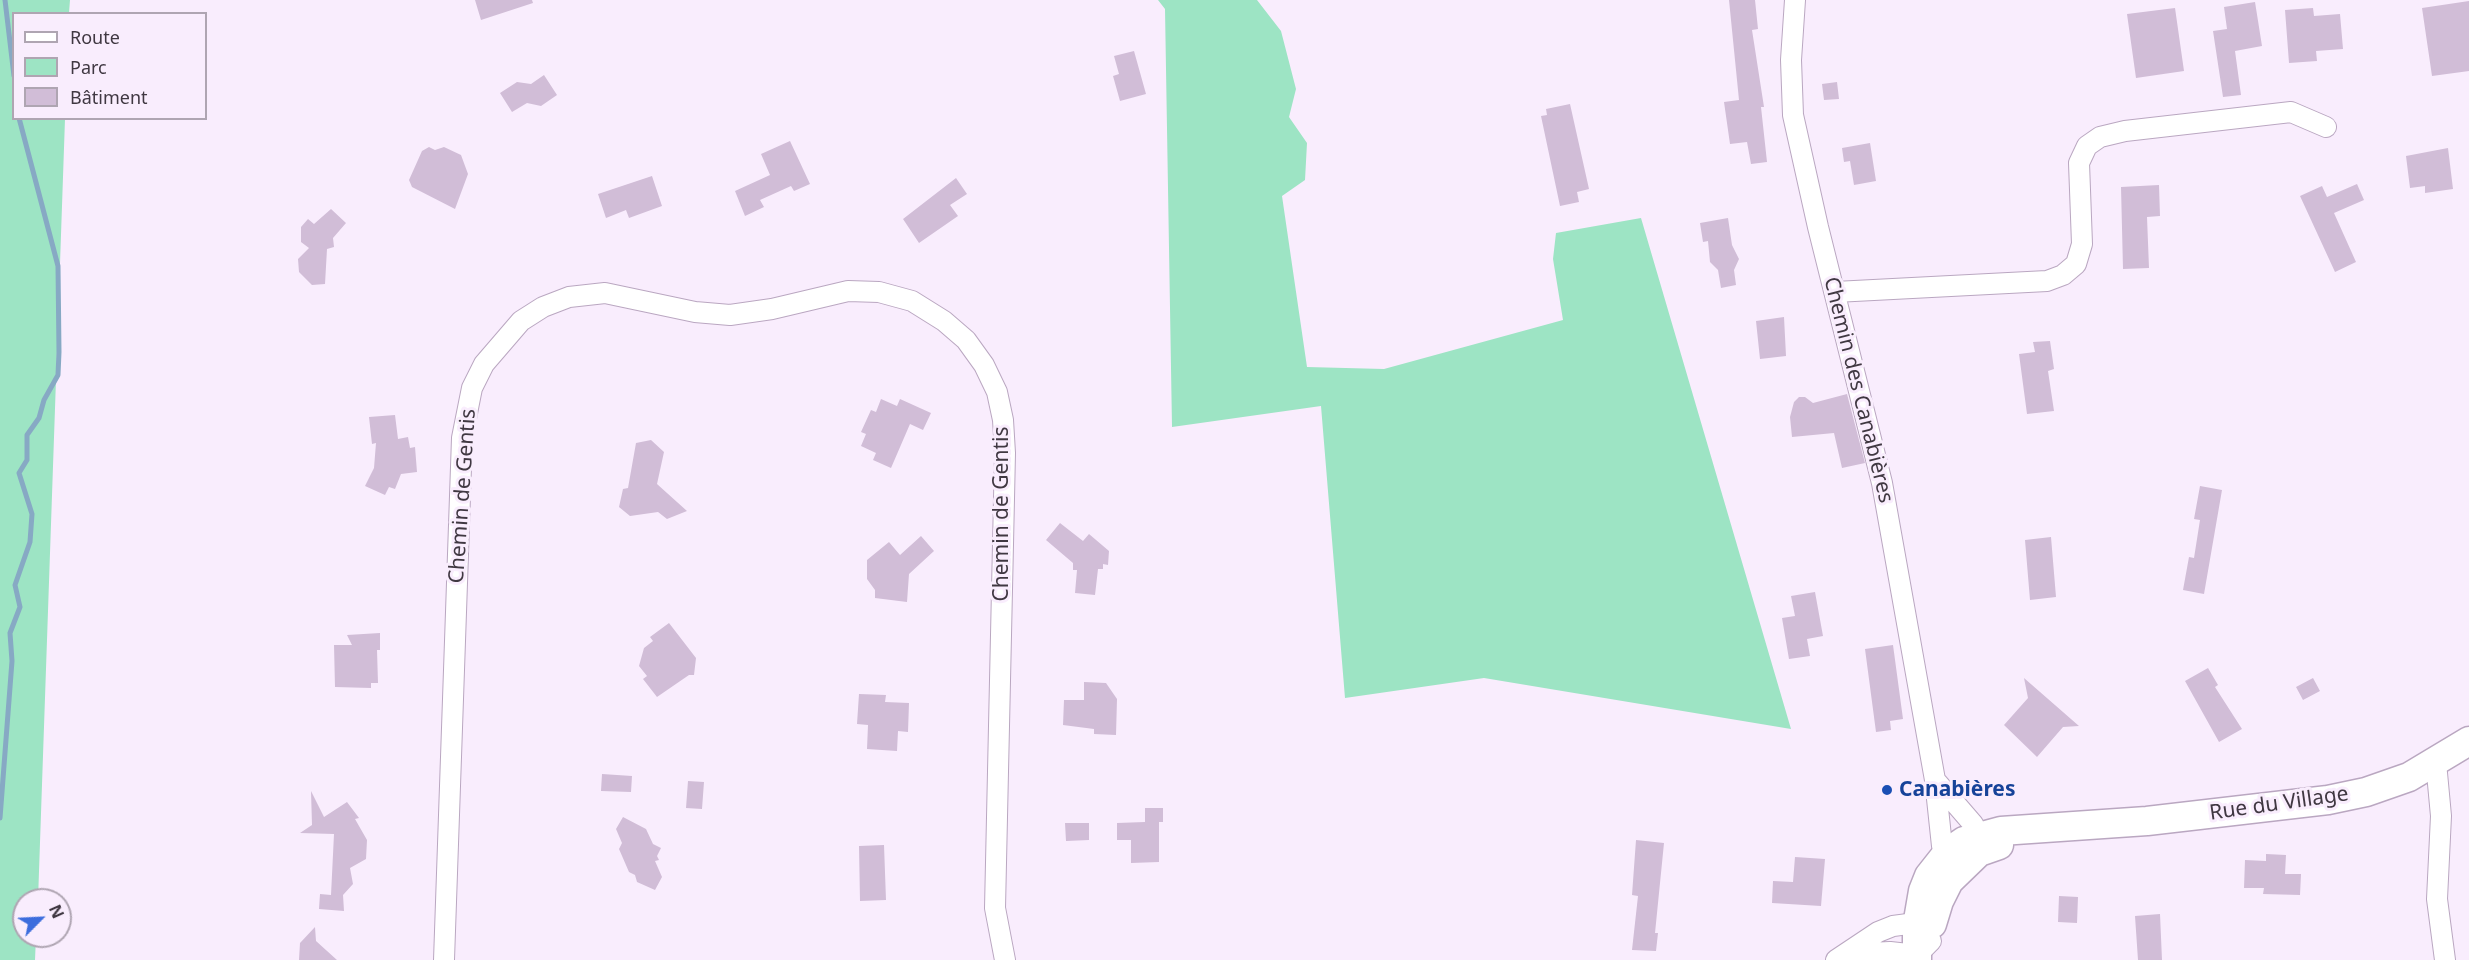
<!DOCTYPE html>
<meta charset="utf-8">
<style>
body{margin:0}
#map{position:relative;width:2469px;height:960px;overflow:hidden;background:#f9edfd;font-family:"Noto Sans",sans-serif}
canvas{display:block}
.legend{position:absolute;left:12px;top:12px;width:195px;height:108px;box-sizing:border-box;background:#f9edfd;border:2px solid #afa5b2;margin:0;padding:8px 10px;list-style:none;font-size:18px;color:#403842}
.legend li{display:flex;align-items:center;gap:12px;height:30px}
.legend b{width:30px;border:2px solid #afa5b2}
.north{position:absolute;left:12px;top:888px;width:60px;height:60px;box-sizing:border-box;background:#f9edfd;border:2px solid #afa5b2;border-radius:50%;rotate:66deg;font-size:16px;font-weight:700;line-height:24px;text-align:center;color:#403842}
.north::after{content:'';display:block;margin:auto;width:21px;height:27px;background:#3c6ddd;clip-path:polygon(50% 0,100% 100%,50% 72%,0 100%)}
</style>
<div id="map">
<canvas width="2469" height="960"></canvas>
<ul class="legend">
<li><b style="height:8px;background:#fff"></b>Route</li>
<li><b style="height:16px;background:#9de4c4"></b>Parc</li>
<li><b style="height:16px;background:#d1bdd7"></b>Bâtiment</li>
</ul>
<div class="north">N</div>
</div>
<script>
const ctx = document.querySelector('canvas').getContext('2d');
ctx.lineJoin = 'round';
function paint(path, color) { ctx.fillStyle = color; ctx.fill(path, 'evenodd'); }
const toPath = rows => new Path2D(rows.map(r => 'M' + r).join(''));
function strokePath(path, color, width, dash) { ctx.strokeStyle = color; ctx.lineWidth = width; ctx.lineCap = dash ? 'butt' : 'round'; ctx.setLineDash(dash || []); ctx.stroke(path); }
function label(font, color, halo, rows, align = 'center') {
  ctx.font = font + ' "Noto Sans",sans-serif'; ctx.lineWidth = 6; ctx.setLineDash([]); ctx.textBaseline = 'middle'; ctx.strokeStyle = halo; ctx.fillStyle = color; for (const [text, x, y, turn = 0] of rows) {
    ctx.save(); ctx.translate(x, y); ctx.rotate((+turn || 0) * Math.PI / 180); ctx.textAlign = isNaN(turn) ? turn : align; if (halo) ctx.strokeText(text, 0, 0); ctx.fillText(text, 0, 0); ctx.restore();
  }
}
const green = toPath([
 [0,0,70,0,69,13,14,14,14,118,65,119,38,900,24,900,24,936,36,936,35,960,0,960],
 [1158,0,1257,0,1281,31,1296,89,1289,117,1307,143,1305,180,1282,196,1307,367,1384,369,1563,320,1553,259,1556,233,1641,218,1791,729,1484,678,1345,698,1321,406,1172,427,1165,9]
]);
const stream = toPath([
 [5,0,14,76],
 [0,818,12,661,10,633,20,607,15,585,30,542,32,514,19,473,27,460,27,435,39,418,44,400,58,375,59,352,58,266,19,118]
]);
const building = toPath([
 [475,0,532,0,533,3,481,20],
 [1729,0,1755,0,1758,29,1752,30,1764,107,1761,107,1767,162,1751,164,1747,142,1730,144,1724,102,1739,100],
 [2469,1,2469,71,2432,76,2422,8],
 [2255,2,2262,46,2235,51,2241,95,2223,97,2213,31,2227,29,2224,7],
 [2175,8,2184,71,2136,78,2127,14],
 [2313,8,2314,16,2340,14,2343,49,2316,51,2317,61,2289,63,2285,10],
 [1134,51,1146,94,1120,101,1113,76,1119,74,1114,56],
 [544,75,557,95,541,106,527,103,512,112,500,93,517,82,531,84],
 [1837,82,1839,99,1824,100,1822,84],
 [1570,104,1589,189,1577,192,1579,202,1560,206,1541,116,1547,115,1546,109],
 [790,141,810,184,794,191,791,186,760,200,764,207,745,216,735,191,770,175,761,154],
 [1870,143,1876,181,1854,185,1850,161,1844,162,1842,148],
 [429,147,435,150,444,147,461,155,468,174,455,209,412,187,409,180,422,151],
 [2448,148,2453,189,2425,193,2425,186,2410,188,2406,156],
 [652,176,662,206,629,218,626,210,606,218,598,194],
 [956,178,967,194,950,205,958,216,919,243,903,219],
 [2357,184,2364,200,2334,213,2356,262,2335,272,2300,196,2322,186,2327,197],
 [2159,185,2160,216,2147,217,2149,268,2123,269,2121,187],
 [331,209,346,223,333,238,334,247,327,249,325,284,312,285,299,272,298,259,309,248,301,242,301,227,308,219,314,224],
 [1728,218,1732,245,1739,259,1734,270,1736,285,1721,288,1718,270,1710,262,1708,241,1703,242,1700,223],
 [1784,317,1786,356,1760,359,1756,321],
 [2050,341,2054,369,2048,371,2054,411,2027,414,2019,354,2035,352,2033,342],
 [1847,394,1865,463,1842,468,1834,433,1792,437,1790,417,1794,402,1799,397,1805,397,1813,403],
 [881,399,897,406,900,399,931,413,923,430,910,424,891,468,873,460,876,453,861,446,866,434,861,432,871,410,876,412],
 [395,415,398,439,408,437,410,448,415,447,417,472,401,474,395,489,389,487,385,495,365,486,374,468,376,443,372,444,369,417],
 [651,440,664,452,657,484,687,511,667,519,658,512,630,516,619,507,623,489,628,488,636,443],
 [2200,486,2222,490,2204,594,2183,590,2189,557,2194,558,2200,520,2194,519],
 [1060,523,1083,541,1089,534,1109,551,1108,565,1103,564,1103,569,1098,569,1095,595,1075,593,1077,570,1073,570,1073,563,1046,540],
 [921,536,934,551,909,574,907,602,875,598,875,590,867,579,867,560,889,542,900,555],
 [2051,537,2056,597,2030,600,2025,540],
 [1815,592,1823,636,1807,639,1810,656,1789,659,1782,618,1795,616,1791,596],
 [669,623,696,658,694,675,689,675,657,697,643,679,647,676,639,666,644,648,653,641,650,637],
 [380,633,380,650,377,650,378,683,371,683,371,688,335,687,334,645,352,645,347,635],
 [1893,645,1903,719,1890,721,1891,730,1876,732,1865,649],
 [2208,668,2218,685,2215,687,2242,729,2219,742,2185,681],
 [2024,678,2079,726,2063,727,2037,757,2004,725,2028,698],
 [2313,678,2320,691,2303,700,2296,687],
 [1084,682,1106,683,1117,699,1116,735,1094,734,1094,729,1063,725,1064,700,1084,700],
 [859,694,886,695,885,702,909,703,908,732,898,731,897,751,867,749,868,725,857,724],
 [602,774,632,776,631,792,601,791],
 [688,781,704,782,702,809,686,808],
 [311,791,324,817,347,802,359,818,355,819,367,840,366,859,350,868,353,884,343,895,344,911,319,909,320,894,331,895,334,834,300,833,312,825],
 [1145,808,1163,808,1163,822,1159,822,1159,862,1131,863,1131,840,1117,840,1117,823,1145,822],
 [623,817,646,829,653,844,661,848,657,856,659,860,655,861,662,877,655,890,637,882,635,875,629,872,619,849,622,843,616,829],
 [1065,823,1089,823,1089,840,1066,841],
 [1636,840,1664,843,1655,933,1658,933,1656,951,1632,950,1638,896,1632,895],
 [884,845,886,900,860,901,859,846],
 [2266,854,2286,855,2285,874,2301,874,2300,895,2263,894,2264,888,2244,888,2245,860,2266,861],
 [1795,857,1825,859,1821,906,1772,903,1773,881,1793,882],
 [2059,896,2078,897,2077,923,2058,922],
 [2160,914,2162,960,2138,960,2135,916],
 [315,927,316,941,337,960,299,960,300,943]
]);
const street = toPath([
 [1795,0,1791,60,1793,115,1818,227,1882,483,1935,780],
 [1835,292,2047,281,2063,275,2076,264,2082,244,2079,163,2087,146,2100,137,2125,131,2291,112,2326,127],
 [2433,765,2437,773,2441,816,2437,899,2445,960],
 [1956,859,1942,846,1935,780,1973,824,1978,835,1979,849],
 [444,960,462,438,472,388,484,364,521,321,543,307,569,297,605,293,695,312,730,315,772,309,848,291,879,292,912,301,944,321,966,340,984,365,997,392,1003,420,1005,453,995,908,1005,960],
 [1836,960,1878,932,1893,926,1908,924,1917,926,1931,941,1917,955,1890,952,1848,954]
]);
const secondary = toPath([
 [1932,924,1939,901,1949,881,1979,852,1999,845],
 [1917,960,1917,926,1923,891,1929,876,1948,852,1964,841,2001,831,2147,821,2328,800,2366,792,2409,777,2469,741]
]);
const markers = [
 [1887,790,6,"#1a4fb4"]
];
const streetNames = [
 ["Chemin des Canabières",1858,390,76],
 ["Chemin de Gentis",463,496,-86],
 ["Chemin de Gentis",1002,514,-90],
 ["Rue du Village",2279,804,-8]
];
const transitNames = [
 ["Canabières",1899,790]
];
paint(green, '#9de4c4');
strokePath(stream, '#87a9c4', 5);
paint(building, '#d1bdd7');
strokePath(street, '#baa7c1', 22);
strokePath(secondary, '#baa7c1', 31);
strokePath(street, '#fff', 20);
strokePath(secondary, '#fff', 28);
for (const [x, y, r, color] of markers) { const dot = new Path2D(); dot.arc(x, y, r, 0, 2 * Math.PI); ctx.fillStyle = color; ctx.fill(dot); strokePath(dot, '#f9edfd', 2); }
label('21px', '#403842', '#f9edfd', streetNames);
label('bold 21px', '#164399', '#f9edfd', transitNames, 'left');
</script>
